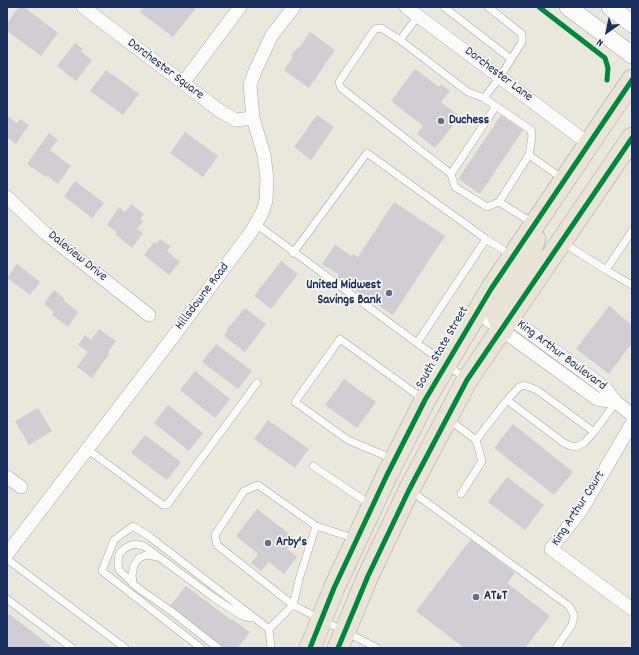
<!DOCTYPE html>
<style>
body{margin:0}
#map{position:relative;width:639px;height:655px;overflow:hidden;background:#eae7dd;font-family:Dekko,sans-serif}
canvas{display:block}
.frame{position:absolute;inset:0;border:8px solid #1b2f5e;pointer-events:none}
.north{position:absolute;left:587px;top:12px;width:40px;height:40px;-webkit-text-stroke:3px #f6f6f2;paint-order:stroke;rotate:213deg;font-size:11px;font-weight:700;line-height:16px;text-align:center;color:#1b2f5e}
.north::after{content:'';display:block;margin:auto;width:14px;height:18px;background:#1b2f5e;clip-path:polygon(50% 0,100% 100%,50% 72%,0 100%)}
</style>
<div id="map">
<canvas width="639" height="655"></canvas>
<div class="frame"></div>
<div class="north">N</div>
</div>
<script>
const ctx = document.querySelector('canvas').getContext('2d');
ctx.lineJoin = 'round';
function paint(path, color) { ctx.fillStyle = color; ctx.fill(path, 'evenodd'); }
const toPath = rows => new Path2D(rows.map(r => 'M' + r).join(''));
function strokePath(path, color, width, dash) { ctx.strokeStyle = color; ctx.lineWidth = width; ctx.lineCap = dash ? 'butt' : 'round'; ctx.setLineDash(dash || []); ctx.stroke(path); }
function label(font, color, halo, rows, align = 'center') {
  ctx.font = font + ' Dekko,sans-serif'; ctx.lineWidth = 3.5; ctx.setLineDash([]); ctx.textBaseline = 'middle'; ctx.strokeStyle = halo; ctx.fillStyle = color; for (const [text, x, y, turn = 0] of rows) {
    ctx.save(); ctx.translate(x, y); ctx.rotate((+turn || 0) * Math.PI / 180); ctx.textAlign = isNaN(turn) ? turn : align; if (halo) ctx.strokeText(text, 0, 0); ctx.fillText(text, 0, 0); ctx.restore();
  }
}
const building = toPath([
 [19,7,24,7,58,33,41,56,7,31,7,23],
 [144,7,200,7,198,9,196,8,173,37,140,12],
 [310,32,335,50,309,88,284,70,293,57,291,56,292,54,298,47,299,48],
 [75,43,83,49,81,52,92,60,76,81,57,66],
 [415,69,439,87,441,84,450,91,441,102,460,117,435,148,417,134,423,126,391,101],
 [106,70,139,94,123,115,90,91],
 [317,115,334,127,311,160,294,147],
 [501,115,523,130,480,194,458,179],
 [7,116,17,123,20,119,29,125,16,144,7,137],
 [185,132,218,156,203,177,170,153],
 [49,133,58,140,50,150,71,166,58,184,47,175,46,177,27,164],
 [75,181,104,203,92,218,64,196],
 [394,202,445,236,393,315,337,278,339,275,322,264,335,245,351,256,353,254,358,257],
 [131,204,144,214,140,219,143,221,137,229,143,233,132,248,115,234,117,232,107,225,119,207,125,212],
 [160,239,171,246,167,251,180,262,169,275,144,255,154,242,156,244],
 [281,261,298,274,271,309,254,296],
 [17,264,40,282,30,295,7,278],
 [54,290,65,299,64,301,78,312,68,327,52,315,54,312,44,304],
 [609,306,632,325,632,343,609,374,576,349],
 [245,308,266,324,245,352,224,336,228,330,227,329],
 [99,329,116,341,108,352,109,354,92,378,77,367,88,352,78,345,85,335,91,340],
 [216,344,252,371,238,389,202,362],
 [195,371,230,399,215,418,180,390],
 [344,379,376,402,357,428,325,405],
 [168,405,203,433,189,451,154,423],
 [38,408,52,431,29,445,15,421],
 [268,420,309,449,295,468,254,439],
 [513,424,573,472,554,495,494,448],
 [145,435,181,462,167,480,131,453],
 [507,477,544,505,525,530,488,502],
 [257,509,295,538,287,549,297,557,284,574,269,562,261,571,251,563,258,554,236,536],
 [471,539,515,573,507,583,550,616,525,648,464,648,416,611],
 [186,586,231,620,232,619,250,632,238,648,224,648,170,606],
 [9,614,53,648,7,648,7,617]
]);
const service = toPath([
 [444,7,511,59],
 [400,40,418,16],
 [484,98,500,77,522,42,522,34,488,7],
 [451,174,496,106],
 [499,202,529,155],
 [533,223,499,202,487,207,455,187,451,174,341,88,339,82,375,29,381,28,400,40,468,92,484,98,531,130,532,136,529,155,563,179],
 [256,224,417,343],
 [562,242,606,270,632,231],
 [293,253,367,153,486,239],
 [606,270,632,285],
 [466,379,417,343,486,239,511,255],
 [507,400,564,443,571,446,576,447,584,443,594,432],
 [448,419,476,440,507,400,519,387,524,385,537,390,594,432,616,402],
 [87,449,163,505,167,505,257,383],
 [393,459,348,440,295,402,340,339,423,399],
 [313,466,371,505],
 [411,491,569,606,574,615,572,625,556,648],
 [461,494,482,461,476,440],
 [356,539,316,526,258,485,244,491,215,535,217,545,293,605,377,648],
 [7,559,125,648],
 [133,584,132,575,134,565,139,558,146,555,158,557],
 [7,599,72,648],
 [269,629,293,605,300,576,316,526],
 [201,648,102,571,114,540,133,526,150,537,269,629,271,648],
 [218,648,171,611,138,588,119,570,118,563,119,554,125,548,134,544,144,546,213,597,242,616,252,618]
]);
const minor = toPath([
 [83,7,220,111,236,120,253,118],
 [406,7,589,144],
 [183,83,240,7],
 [7,197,45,233,149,315],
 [477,312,597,399,616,402],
 [504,313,605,388,616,402,632,415],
 [632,423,582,509,551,549,632,609],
 [7,477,21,487],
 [7,554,176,333,251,232,262,213,266,201,267,179,264,155,253,118,250,85,255,71,272,35,294,7]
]);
const tertiary = toPath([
 [568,7,632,55],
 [610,7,632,24]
]);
const primary = toPath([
 [503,330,497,315,498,309,524,269,535,239],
 [310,648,334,588,357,539,387,475,425,400,491,289,632,80],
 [338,648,368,576,409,490,447,418,467,380,632,138]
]);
const cycleway = toPath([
 [539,7,605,58,608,68,607,80],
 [310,648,334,588,357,539,387,475,425,400,491,289,632,80],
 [338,648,368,576,409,490,447,418,467,380,632,138]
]);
const markers = [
 [441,121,4,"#636f8a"],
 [389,293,4,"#636f8a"],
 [268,543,4,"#636f8a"],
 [476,597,4,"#636f8a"]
];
const streetNames = [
 ["Dorchester Square",165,70,37],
 ["Dorchester Lane",498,75,37],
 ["Daleview Drive",77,257,39],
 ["Hillsdowne Road",203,297,-53],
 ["South State Street",443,348,-60],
 ["King Arthur Boulevard",561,356,37],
 ["King Arthur Court",579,509,-57]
];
const poiNames = [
 ["Duchess",449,121],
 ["United Midwest",381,286,"right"],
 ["Savings Bank",381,301,"right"],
 ["Arby's",276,543],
 ["AT&T",484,597]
];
paint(building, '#d1ced3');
strokePath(service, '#a7a8a8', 8);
strokePath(minor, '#a7a8a8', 14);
strokePath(tertiary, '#a7a8a8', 18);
strokePath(primary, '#a7a8a8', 22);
strokePath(service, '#fcfbfa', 7);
strokePath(minor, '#fcfbfa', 13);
strokePath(tertiary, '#fcfbfa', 17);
strokePath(primary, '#eae3d7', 21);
strokePath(cycleway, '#00873e', 5);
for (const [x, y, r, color] of markers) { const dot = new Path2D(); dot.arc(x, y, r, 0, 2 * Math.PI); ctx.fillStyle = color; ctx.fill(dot); strokePath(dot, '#f6f6f2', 1.5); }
label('13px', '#1b2f5e', '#f6f6f2', streetNames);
label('bold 13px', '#1b2f5e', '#f6f6f2', poiNames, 'left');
</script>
